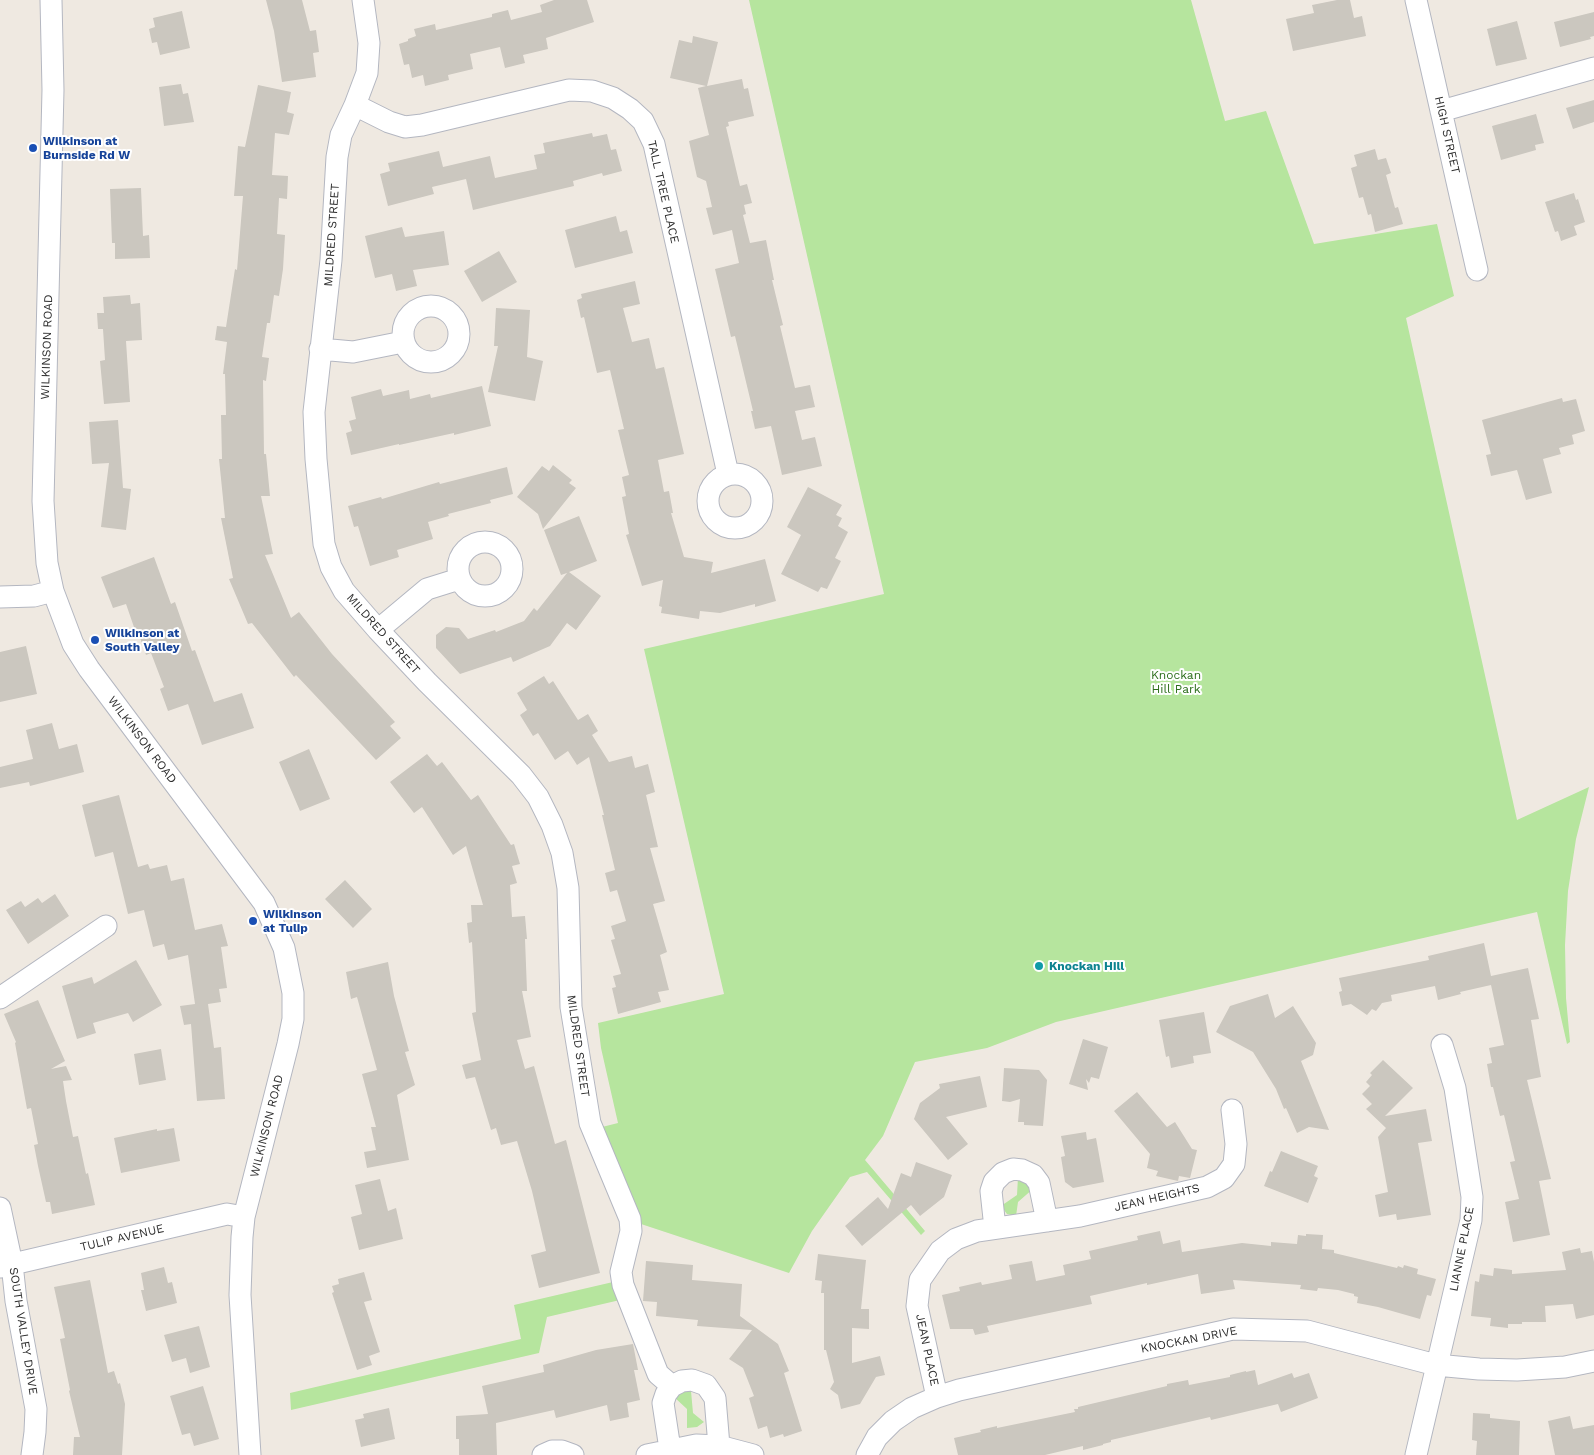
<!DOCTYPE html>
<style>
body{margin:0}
canvas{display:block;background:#efe9e1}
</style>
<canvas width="1594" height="1455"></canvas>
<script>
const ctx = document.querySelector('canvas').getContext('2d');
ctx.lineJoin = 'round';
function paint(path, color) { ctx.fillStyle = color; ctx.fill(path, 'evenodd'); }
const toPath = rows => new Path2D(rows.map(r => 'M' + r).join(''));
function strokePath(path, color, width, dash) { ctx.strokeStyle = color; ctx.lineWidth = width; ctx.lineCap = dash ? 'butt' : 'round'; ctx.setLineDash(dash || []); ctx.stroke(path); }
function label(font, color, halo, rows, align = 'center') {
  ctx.font = font + ' "Work Sans",sans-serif'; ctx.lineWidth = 4; ctx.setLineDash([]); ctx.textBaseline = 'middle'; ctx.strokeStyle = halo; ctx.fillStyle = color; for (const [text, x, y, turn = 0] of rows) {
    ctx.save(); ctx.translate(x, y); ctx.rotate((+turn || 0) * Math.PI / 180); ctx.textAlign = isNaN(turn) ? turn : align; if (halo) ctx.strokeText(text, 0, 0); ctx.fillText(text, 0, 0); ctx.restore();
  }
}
const green = toPath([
 [749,0,1191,0,1225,121,1266,111,1314,244,1437,224,1454,296,1406,318,1517,820,1589,787,1576,839,1568,891,1565,945,1566,998,1570,1042,1567,1044,1537,912,1056,1022,987,1048,915,1062,883,1136,865,1160,925,1231,921,1235,867,1172,850,1177,812,1231,789,1273,641,1224,602,1127,618,1123,601,1048,598,1023,724,994,644,649,884,594],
 [1018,1177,1034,1188,1018,1202,1016,1216,1007,1214,1001,1206,1017,1195],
 [613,1282,620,1300,547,1317,539,1353,291,1410,290,1393,521,1339,514,1305],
 [691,1391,693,1413,704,1422,697,1427,687,1428,687,1409,674,1397,681,1392]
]);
const building = toPath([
 [266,0,302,0,310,31,316,30,319,52,313,53,316,77,282,82,274,31],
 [554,0,587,0,594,22,546,38,548,49,523,55,525,63,505,68,500,47,470,54,473,69,448,75,449,80,425,86,423,75,412,78,409,64,404,65,399,44,408,41,408,39,416,36,414,29,435,24,436,30,492,17,492,14,508,10,511,20,542,12,540,5],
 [1337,0,1350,0,1354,18,1362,16,1366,36,1293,51,1286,19,1314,13,1312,5],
 [182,11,190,48,160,55,157,42,152,43,149,29,155,27,153,18],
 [1594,12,1594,36,1590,37,1591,39,1560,47,1554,22],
 [1517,21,1527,59,1496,66,1487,29],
 [693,36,718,42,707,86,742,79,744,89,748,88,754,116,728,122,729,126,726,127,740,186,747,184,752,203,744,205,746,214,743,215,750,243,766,240,774,280,772,280,783,325,780,326,795,388,810,385,815,407,795,411,802,440,815,437,822,466,782,475,771,426,755,429,751,411,753,411,735,336,731,337,715,269,739,263,732,230,713,235,706,208,712,207,706,181,697,177,689,141,709,135,698,88,706,86,670,78,679,40,692,43],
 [181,84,183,94,188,93,194,122,164,126,159,87],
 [258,85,291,92,287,112,294,114,289,135,275,133,272,175,288,176,287,199,279,198,277,234,285,235,283,269,279,296,274,295,270,323,267,323,262,357,269,358,266,381,263,380,264,454,266,454,270,496,261,496,273,554,265,555,291,618,299,612,332,654,395,722,390,726,401,738,376,760,296,675,294,677,252,623,248,624,229,579,233,578,221,518,225,518,219,459,222,459,221,415,226,415,225,374,223,374,227,342,215,340,217,326,226,327,235,269,237,270,243,196,234,196,238,146,245,147],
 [1594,100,1594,122,1573,129,1566,108],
 [1536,114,1544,143,1535,145,1536,150,1501,160,1492,126],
 [592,133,593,137,607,134,611,150,616,149,622,171,603,176,602,173,573,181,574,186,473,210,466,179,432,187,434,194,388,206,380,174,390,171,388,163,439,151,443,167,490,156,495,178,537,169,534,155,545,153,543,143],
 [1375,149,1378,160,1386,158,1391,173,1386,175,1395,208,1398,207,1403,224,1375,232,1371,214,1368,215,1363,197,1359,198,1351,168,1357,166,1354,155],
 [141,188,143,236,149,235,150,258,115,259,115,243,112,243,110,189],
 [1574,193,1576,200,1578,199,1585,222,1574,226,1577,235,1561,241,1558,231,1555,232,1545,202],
 [616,216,620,232,627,230,633,253,575,268,565,230],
 [402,227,405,237,444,231,449,265,413,270,417,286,396,291,392,274,375,278,365,236],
 [499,251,517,282,482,302,464,271],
 [635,281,640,304,623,308,632,342,649,338,656,369,664,367,684,454,658,460,664,492,669,491,673,513,671,513,684,557,713,562,711,573,765,559,776,601,755,607,755,604,720,613,700,611,699,619,661,613,662,607,659,606,663,580,642,586,626,535,629,534,622,497,626,496,622,477,629,475,618,430,624,429,610,370,597,373,584,317,581,318,577,300,582,298,581,294],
 [130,295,131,304,140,303,142,340,126,341,130,402,104,404,100,361,105,360,103,329,98,329,97,313,104,313,103,297],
 [496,308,530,310,527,357,543,361,535,401,488,392,498,346,494,346],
 [482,386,491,426,454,435,454,433,399,445,399,444,351,455,346,433,352,431,349,421,356,419,351,397,381,389,383,396,409,390,410,399,430,394,431,398],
 [1562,398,1563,402,1576,399,1585,431,1572,435,1574,444,1559,448,1561,454,1543,459,1552,493,1526,500,1517,470,1491,476,1486,455,1491,454,1482,420],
 [118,420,123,488,131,489,126,530,101,527,109,463,92,464,89,422],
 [553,465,572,480,569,483,576,488,543,529,538,514,517,497,542,466,549,471],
 [507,467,513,494,490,500,491,503,448,514,449,516,428,522,433,539,397,550,399,557,370,566,358,526,354,527,348,506,381,497,382,499,439,482,440,484],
 [808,487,842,505,836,515,842,518,838,526,848,532,835,558,841,561,827,589,821,587,818,592,781,574,801,535,787,527],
 [579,516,597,561,569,572,601,596,576,630,567,623,550,646,513,662,511,657,460,674,436,648,436,635,446,627,459,628,468,639,495,630,496,632,524,621,534,608,537,611,567,573,561,575,544,530],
 [154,557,171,604,175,602,192,651,195,650,214,702,242,693,254,728,202,745,188,704,168,711,160,689,164,687,151,653,146,655,137,629,135,630,126,604,113,608,101,577],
 [26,646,37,694,0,702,0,652],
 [544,676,549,684,553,681,578,720,588,714,598,731,592,735,609,762,632,756,635,768,648,764,655,792,646,795,658,847,650,848,665,901,653,904,667,952,660,955,669,990,658,992,661,1002,618,1014,612,988,616,987,613,976,621,974,611,940,615,939,611,926,626,921,617,890,610,892,605,873,615,870,602,815,604,815,589,757,577,765,568,751,555,760,538,733,533,736,520,715,527,710,517,693],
 [52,723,59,749,77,744,84,772,30,786,29,782,0,788,0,767,33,759,26,730],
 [309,749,330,799,300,811,279,762],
 [427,754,437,766,442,762,471,800,478,795,511,845,514,844,520,864,512,866,517,883,510,885,512,917,525,916,527,939,525,939,527,991,522,991,531,1037,517,1040,525,1069,534,1066,555,1144,566,1140,600,1273,539,1288,531,1255,546,1251,532,1191,517,1141,501,1145,496,1128,491,1130,475,1077,466,1079,462,1065,481,1060,472,1013,476,1012,472,942,469,943,467,923,472,922,471,905,483,905,466,846,453,855,422,807,414,813,390,782],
 [119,795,138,867,148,864,150,869,167,865,171,881,184,878,195,930,222,924,228,946,221,947,227,988,219,989,221,1002,208,1004,214,1048,221,1047,225,1099,197,1101,191,1024,184,1025,180,1006,195,1004,188,955,168,960,164,944,153,947,144,910,128,914,113,852,95,857,82,805],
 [345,880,372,909,353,928,325,899],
 [55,894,69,916,28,944,6,910,21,901,25,907,38,898,42,903],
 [1484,943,1491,976,1528,968,1539,1019,1531,1020,1541,1077,1527,1080,1551,1179,1539,1181,1550,1235,1513,1242,1505,1202,1519,1199,1510,1162,1515,1161,1504,1115,1500,1116,1493,1087,1491,1087,1487,1064,1492,1063,1489,1048,1504,1045,1491,985,1460,992,1461,994,1438,1000,1435,986,1391,995,1392,1001,1382,1003,1376,1011,1372,1009,1367,1015,1351,1004,1342,1006,1339,992,1342,991,1339,978,1429,960,1428,956],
 [136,960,162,1005,133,1022,128,1013,93,1023,96,1033,77,1039,62,986,92,977,94,984],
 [388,962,394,996,409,1051,405,1052,415,1085,397,1095,409,1160,367,1168,364,1152,376,1150,371,1127,376,1127,362,1074,377,1070,357,997,351,999,346,972],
 [1268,994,1275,1018,1293,1006,1316,1043,1313,1055,1301,1061,1329,1130,1309,1127,1297,1133,1286,1108,1284,1109,1276,1089,1253,1052,1216,1032,1230,1006],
 [38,1000,65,1061,51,1069,66,1066,72,1080,63,1081,66,1101,73,1137,78,1136,86,1174,88,1173,95,1205,52,1214,50,1202,46,1202,38,1166,34,1145,38,1144,31,1108,27,1109,15,1043,16,1042,4,1014],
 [1204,1012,1211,1053,1193,1056,1194,1063,1171,1068,1169,1056,1166,1057,1159,1020],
 [1083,1039,1108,1047,1099,1079,1091,1077,1089,1083,1086,1079,1088,1090,1069,1084],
 [161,1049,166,1080,139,1085,134,1054],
 [1383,1060,1413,1088,1385,1116,1426,1109,1432,1141,1418,1143,1431,1215,1397,1220,1396,1214,1379,1217,1375,1195,1388,1192,1378,1137,1386,1128,1366,1109,1372,1104,1362,1094,1370,1086,1366,1082,1372,1075,1370,1073],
 [1004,1068,1039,1070,1047,1080,1043,1126,1024,1125,1024,1122,1018,1122,1020,1099,1010,1102,1002,1101],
 [980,1076,987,1107,946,1117,968,1144,948,1160,914,1119,920,1103,940,1088,939,1084],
 [1137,1092,1167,1127,1175,1122,1192,1149,1197,1150,1190,1178,1179,1176,1178,1181,1156,1176,1158,1171,1147,1168,1150,1154,1114,1111],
 [174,1128,180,1161,121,1173,114,1138,157,1129,157,1131],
 [1086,1132,1087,1140,1096,1138,1104,1182,1073,1188,1065,1182,1061,1157,1065,1156,1061,1136],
 [1281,1151,1318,1166,1314,1176,1318,1178,1308,1203,1264,1186,1270,1171,1272,1172],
 [916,1162,952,1175,944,1197,920,1216,911,1205,862,1246,845,1226,878,1197,888,1209,901,1173,911,1177],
 [380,1179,388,1211,396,1208,403,1239,359,1250,351,1217,362,1214,355,1185],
 [1160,1231,1163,1244,1180,1240,1182,1252,1242,1243,1271,1246,1271,1242,1297,1244,1298,1235,1306,1236,1306,1234,1323,1235,1322,1249,1334,1250,1334,1253,1397,1268,1398,1266,1403,1268,1404,1265,1418,1269,1417,1274,1436,1279,1431,1296,1427,1295,1420,1319,1378,1307,1357,1303,1358,1297,1354,1296,1354,1294,1338,1290,1318,1288,1317,1291,1300,1289,1301,1285,1233,1280,1235,1289,1201,1294,1198,1274,1147,1285,1147,1283,1090,1296,1092,1304,987,1326,989,1332,975,1335,973,1329,950,1329,942,1295,960,1291,959,1287,981,1282,982,1285,1012,1279,1009,1265,1032,1261,1036,1281,1065,1275,1063,1265,1091,1259,1089,1251,1138,1240,1137,1236],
 [1580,1248,1581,1253,1592,1251,1594,1262,1594,1315,1576,1319,1573,1304,1545,1306,1546,1322,1522,1322,1522,1324,1508,1324,1508,1328,1490,1326,1491,1318,1471,1316,1475,1281,1479,1282,1480,1274,1493,1276,1494,1268,1512,1270,1512,1274,1566,1270,1562,1252],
 [818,1254,866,1260,861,1309,869,1309,869,1329,852,1328,852,1363,880,1356,885,1375,876,1377,860,1404,841,1409,838,1395,830,1389,834,1382,826,1350,824,1350,824,1293,821,1293,822,1281,815,1280],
 [646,1261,693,1265,692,1280,742,1284,740,1316,778,1344,789,1371,784,1373,802,1431,784,1437,783,1434,770,1438,767,1426,758,1429,749,1398,754,1396,743,1368,729,1359,752,1330,697,1326,698,1320,656,1316,657,1302,643,1301],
 [164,1267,168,1283,172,1282,177,1303,146,1311,141,1290,144,1290,141,1273],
 [364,1272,372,1300,364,1302,380,1352,369,1356,372,1365,357,1370,332,1293,334,1292,332,1286,339,1284,338,1279],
 [90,1280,108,1373,114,1371,118,1384,120,1383,125,1404,122,1455,73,1455,74,1437,80,1437,69,1391,70,1390,60,1339,65,1338,54,1287],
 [199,1326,210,1367,190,1373,186,1358,172,1362,164,1335],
 [633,1344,638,1370,634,1370,640,1400,627,1403,629,1417,610,1421,607,1405,556,1418,554,1410,496,1423,497,1455,459,1455,459,1439,456,1439,456,1416,488,1414,482,1386,544,1372,543,1365,596,1350],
 [1255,1370,1258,1385,1292,1373,1294,1378,1309,1373,1318,1398,1281,1412,1278,1404,1211,1420,1210,1417,1111,1440,1111,1442,1103,1444,1103,1445,1083,1450,1083,1446,1045,1455,958,1455,954,1438,981,1432,980,1430,997,1426,997,1428,1075,1412,1074,1409,1078,1409,1078,1407,1167,1386,1167,1384,1188,1380,1189,1385,1230,1377,1230,1375,1246,1371,1246,1372],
 [203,1386,219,1439,194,1446,190,1433,182,1435,170,1396],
 [389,1408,395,1439,361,1447,355,1420,364,1418,363,1414],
 [1473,1413,1490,1414,1490,1418,1520,1421,1519,1455,1476,1455,1477,1441,1472,1440],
 [1570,1416,1573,1429,1594,1425,1594,1455,1555,1455,1548,1421]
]);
const minor = toPath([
 [51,0,53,90,43,501,47,563,53,591,73,644,89,669,264,903,284,948,293,993,293,1019,288,1044,244,1217,242,1237,240,1295,250,1455],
 [363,0,369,43,367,73,355,105,341,135,337,157,331,260,314,412,316,459,324,544,331,567,344,591,378,630,427,682,521,775,538,797,552,825,562,853,568,888,571,1007,590,1123,630,1219,631,1231,621,1272,623,1285,658,1374,672,1386],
 [1416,0,1477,270],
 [355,105,389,122,405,127,422,125,569,90,592,91,613,98,630,109,643,121,654,144,728,474],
 [1441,111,1594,68],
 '403 334a28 28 0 1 1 56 0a28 28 0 1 1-56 0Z',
 [320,349,353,352,403,342],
 '708 501a27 27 0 1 1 54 0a27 27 0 1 1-54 0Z',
 '458 569a27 27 0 1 1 54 0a27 27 0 1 1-54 0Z',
 [0,597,34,596,53,591],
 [378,630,427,589,459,579],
 [0,998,106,926],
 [0,1208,12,1264,16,1301,36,1409,35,1432,32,1455],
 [995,1228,991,1191,994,1182,1003,1173,1013,1169,1022,1170,1033,1175,1039,1183,1047,1221],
 [0,1267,227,1214,244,1217],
 [937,1397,917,1306,920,1280,940,1251,956,1239,977,1231,1080,1216,1207,1187,1224,1178,1234,1164,1236,1144,1232,1110],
 [670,1449,663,1403,666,1394,672,1386,682,1381,692,1380,706,1385,715,1398,719,1446],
 [543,1455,552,1451,562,1451,573,1455],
 [647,1455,696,1445,719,1446,753,1455],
 [867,1455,877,1437,893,1421,912,1408,937,1397,959,1390,1233,1329,1307,1331,1436,1365,1479,1369,1517,1370,1565,1367,1594,1361],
 [1416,1455,1471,1220,1472,1197,1455,1088,1442,1045]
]);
const markers = [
 [33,148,5,"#1a4fb4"],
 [95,640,5,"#1a4fb4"],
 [253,921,5,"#1a4fb4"],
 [1039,966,5,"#0f9aa8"]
];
const streetNames = [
 ["HIGH STREET",1447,135,77],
 ["TALL TREE PLACE",663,192,77],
 ["MILDRED STREET",332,235,-86],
 ["WILKINSON ROAD",47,347,-88],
 ["MILDRED STREET",383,634,48],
 ["WILKINSON ROAD",142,740,53],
 ["MILDRED STREET",578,1046,82],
 ["WILKINSON ROAD",267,1126,-76],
 ["JEAN HEIGHTS",1157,1198,-13],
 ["TULIP AVENUE",122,1238,-13],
 ["LIANNE PLACE",1462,1249,-79],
 ["SOUTH VALLEY DRIVE",23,1331,81],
 ["KNOCKAN DRIVE",1189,1340,-11],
 ["JEAN PLACE",927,1350,78]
];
const transitNames = [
 ["Wilkinson at",43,141],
 ["Burnside Rd W",43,155],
 ["Wilkinson at",105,633],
 ["South Valley",105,647],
 ["Wilkinson",263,914],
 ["at Tulip",263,928]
];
const parkNames = [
 ["Knockan",1176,675],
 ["Hill Park",1176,689]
];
const cultureNames = [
 ["Knockan Hill",1049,966]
];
paint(green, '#b6e59e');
paint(building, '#cbc7bf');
strokePath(minor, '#b4b7c1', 23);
strokePath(minor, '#fff', 21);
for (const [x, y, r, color] of markers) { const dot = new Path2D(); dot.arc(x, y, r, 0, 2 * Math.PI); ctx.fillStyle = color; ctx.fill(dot); strokePath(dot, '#fff', 2); }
label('12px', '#2e2e2e', '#fff', streetNames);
label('bold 12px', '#164399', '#fff', transitNames, 'left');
label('12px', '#2c6e1b', '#fff', parkNames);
label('bold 12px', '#0d838f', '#fff', cultureNames, 'left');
</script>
